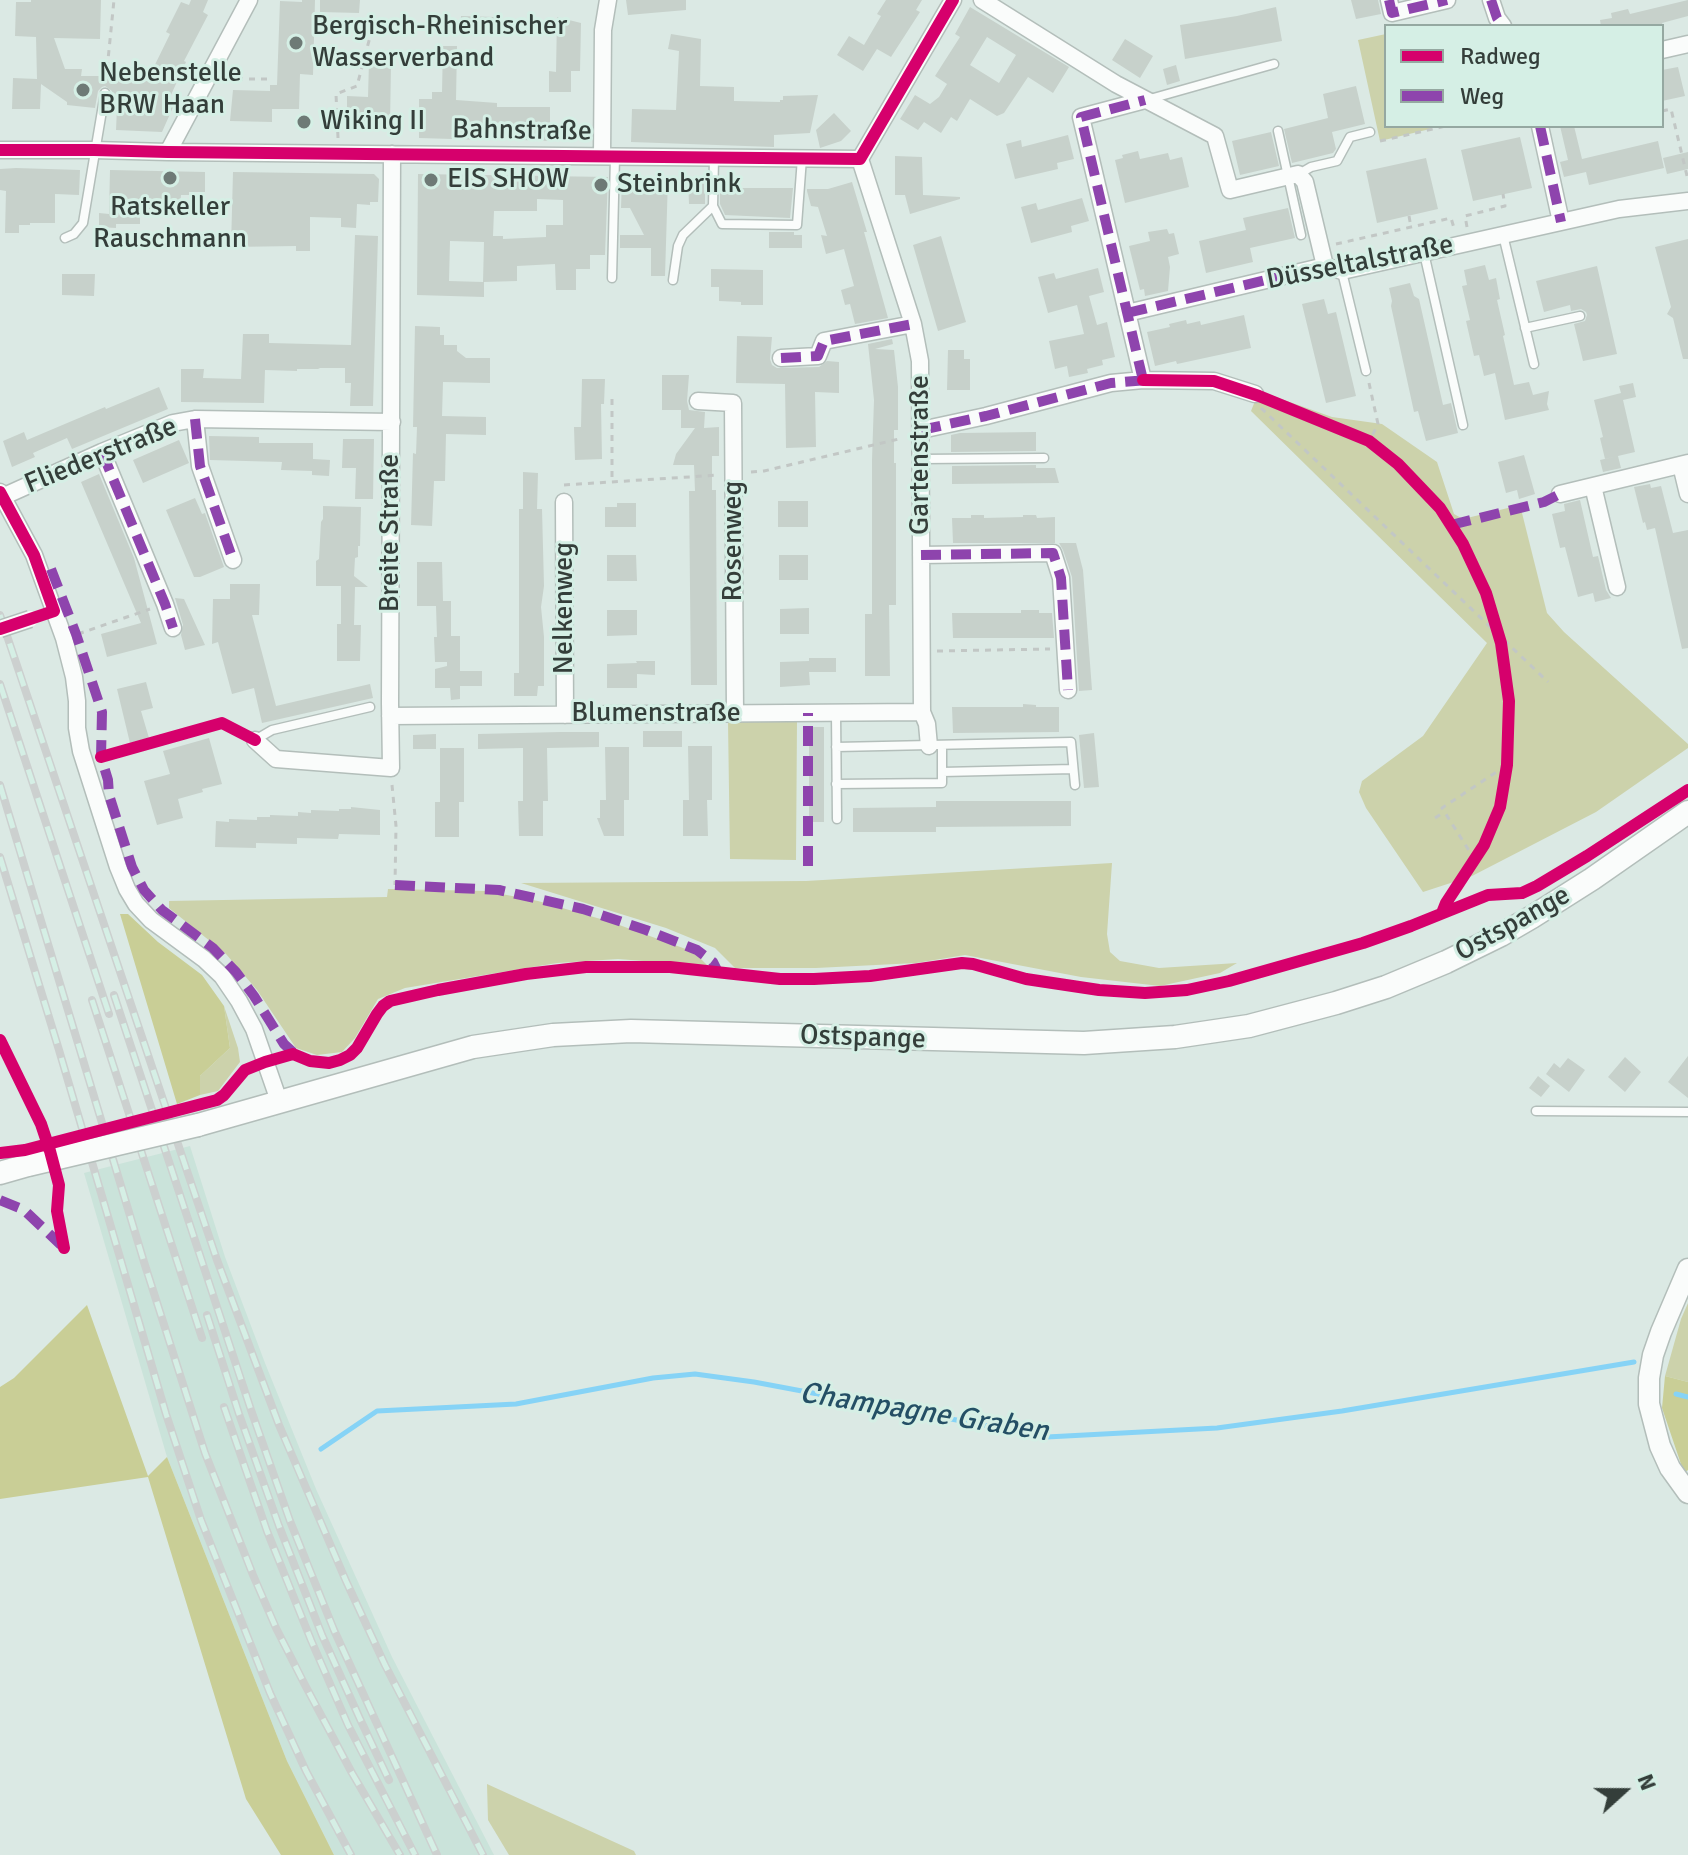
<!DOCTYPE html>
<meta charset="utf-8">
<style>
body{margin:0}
#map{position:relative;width:1688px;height:1855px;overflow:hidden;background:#dbe9e4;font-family:Signika,sans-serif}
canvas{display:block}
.legend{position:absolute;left:1384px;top:24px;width:280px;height:104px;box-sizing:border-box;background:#d5efe5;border:2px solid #95a8a1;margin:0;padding:10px 14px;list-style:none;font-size:24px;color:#343e3a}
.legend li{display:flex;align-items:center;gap:16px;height:40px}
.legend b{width:40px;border:2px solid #95a8a1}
.north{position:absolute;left:1584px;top:1751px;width:80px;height:80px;-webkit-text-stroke:6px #d5efe5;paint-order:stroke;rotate:69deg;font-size:22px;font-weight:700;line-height:32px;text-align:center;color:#343e3a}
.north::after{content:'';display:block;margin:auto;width:28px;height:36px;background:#343e3a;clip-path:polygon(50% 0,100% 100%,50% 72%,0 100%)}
</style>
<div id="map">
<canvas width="1688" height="1855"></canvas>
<ul class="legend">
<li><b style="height:10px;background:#d6006c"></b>Radweg</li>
<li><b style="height:10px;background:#8e44ad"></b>Weg</li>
</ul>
<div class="north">N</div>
</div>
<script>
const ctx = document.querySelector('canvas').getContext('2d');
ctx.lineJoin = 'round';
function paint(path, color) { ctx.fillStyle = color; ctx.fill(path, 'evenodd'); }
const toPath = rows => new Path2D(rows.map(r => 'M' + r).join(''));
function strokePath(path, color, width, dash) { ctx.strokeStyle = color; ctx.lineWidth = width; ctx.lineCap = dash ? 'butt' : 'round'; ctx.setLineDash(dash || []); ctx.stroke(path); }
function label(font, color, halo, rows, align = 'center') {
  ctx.font = font + ' Signika,sans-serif'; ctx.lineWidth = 6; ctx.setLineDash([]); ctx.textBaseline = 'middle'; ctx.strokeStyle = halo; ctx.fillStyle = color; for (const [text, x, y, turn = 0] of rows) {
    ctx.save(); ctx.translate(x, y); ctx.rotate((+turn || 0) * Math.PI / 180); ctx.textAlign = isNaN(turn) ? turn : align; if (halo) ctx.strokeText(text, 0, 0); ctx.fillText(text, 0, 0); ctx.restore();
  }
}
const built = toPath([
 [190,1146,225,1257,265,1363,316,1489,392,1657,494,1855,334,1855,287,1761,167,1457,84,1173]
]);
const green = toPath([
 [1386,34,1386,126,1429,126,1430,129,1380,141,1358,40],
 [1259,391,1332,417,1382,424,1437,462,1454,514,1463,519,1520,505,1547,613,1564,632,1688,744,1688,748,1596,812,1472,876,1423,892,1366,808,1359,792,1362,781,1423,736,1487,643,1251,411],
 [797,721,796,860,730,859,728,722],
 [1112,863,1107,934,1110,952,1120,961,1159,968,1237,963,1220,973,1160,986,1081,977,965,955,916,963,816,968,735,968,715,948,666,928,521,883,806,881],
 [388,889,486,891,538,901,611,922,694,952,708,966,618,959,557,963,405,988,378,999,355,1038,342,1052,317,1055,296,1048,257,990,226,954,169,908,169,901,387,897],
 [224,1006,238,1048,240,1062,218,1091,200,1095,200,1076,230,1048],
 [1688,1303,1688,1382,1665,1376,1681,1319],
 [487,1784,634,1851,636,1855,509,1855,488,1820]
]);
const forest = toPath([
 [120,914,128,914,158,942,202,975,224,1006,230,1048,200,1076,200,1095,177,1104],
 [87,1305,148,1476,167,1457,287,1761,334,1855,281,1855,246,1799,148,1477,0,1499,0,1387,14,1378],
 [1665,1376,1688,1382,1688,1470,1684,1473,1662,1408]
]);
const stream = toPath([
 [1676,1394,1688,1397],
 [321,1449,377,1411,516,1404,653,1378,695,1374,754,1382,1047,1437,1217,1428,1342,1411,1634,1362]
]);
const building = toPath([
 [31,0,101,0,100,39,54,38,65,69,82,69,81,76,99,76,99,79,147,81,170,34,166,32,181,2,189,5,191,0,208,0,203,12,208,15,184,61,186,62,170,97,174,105,162,132,116,130,117,108,110,108,112,91,105,86,102,87,98,91,95,108,67,105,67,102,41,84,40,109,12,109,13,78,37,79,36,37,15,36,16,2,31,2],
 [302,0,315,0,313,75,300,74,299,109,272,109,272,122,230,121,233,90,270,91,270,85,277,85,280,1,302,2],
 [320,0,360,0,359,13,320,12],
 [626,0,686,0,686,10,628,15],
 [886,0,922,0,916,10,920,12,891,57,877,49,863,71,837,55,849,36,864,45,881,16,877,14],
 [1351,0,1378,0,1381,14,1356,19],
 [1688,0,1688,16,1662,23,1663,26,1601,26,1600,20,1612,18,1611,13,1628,9,1630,14],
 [970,7,1069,67,1053,93,1028,77,1004,113,997,116,970,99,957,121,951,117,941,133,924,122,918,130,900,119,915,95,930,104,939,97,947,84,935,76,960,37,955,34],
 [987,37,1016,55,999,83,970,65],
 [1276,7,1282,41,1185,59,1180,25,1237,16],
 [461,16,494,17,494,34,460,33],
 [557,17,581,23,580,71,571,71,571,92,549,92,549,71,556,72],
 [671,34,701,39,700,86,734,87,734,101,780,102,780,100,783,100,783,96,818,95,810,133,774,135,774,147,631,142,632,109,676,110,679,51,668,49],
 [1125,39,1153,56,1140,78,1112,60],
 [443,46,457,46,456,100,497,103,497,107,550,107,550,141,522,140,522,138,487,137,486,140,419,138,419,99,432,99,432,92,442,92],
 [369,62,391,63,390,125,381,125,375,131,370,124,347,124,347,96,368,97],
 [1176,65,1180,81,1167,85,1163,69],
 [1678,67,1685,96,1662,101,1662,70],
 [1356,86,1365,124,1332,132,1336,149,1333,153,1292,163,1284,129,1328,118,1323,94],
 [834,113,851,131,841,141,820,148,816,130],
 [1560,126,1574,126,1582,159,1658,141,1664,168,1589,185,1586,172,1564,177,1560,162,1568,160],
 [1271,132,1279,166,1240,175,1232,141],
 [1068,135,1074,159,1057,163,1058,169,1015,179,1006,144,1021,140,1022,147],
 [1520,137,1532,188,1473,201,1461,150],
 [1138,151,1140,159,1168,153,1170,160,1182,157,1189,187,1125,203,1115,160,1123,158,1122,155],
 [1688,152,1688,169,1667,174,1663,158],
 [895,156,922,157,923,195,960,197,960,199,910,214,905,195,895,195],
 [1426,158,1438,209,1377,223,1366,171],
 [16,168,80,170,79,195,55,194,55,223,30,223,30,225,19,225,19,233,5,233,6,191,0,190,0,169],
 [110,170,205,172,205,192,189,192,189,195,181,195,180,206,150,205,150,209,140,209,140,224,116,224,116,228,99,227,99,213,109,214],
 [233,172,374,174,379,179,378,202,370,202,370,205,357,204,356,228,341,227,341,218,310,217,310,251,296,251,296,246,231,247],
 [418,174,608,177,605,255,590,255,590,269,576,269,576,290,556,290,555,264,517,266,517,281,484,282,484,297,417,295],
 [537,199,563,200,563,225,546,225,546,237,503,239,503,236,493,236,494,211,537,211],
 [450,241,484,242,483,282,449,281],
 [622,177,668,178,665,276,651,276,651,248,620,248,620,235,644,235,630,208,621,208],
 [688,178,705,179,705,204,689,204],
 [852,182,867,232,864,232,888,318,855,324,850,304,845,305,841,290,854,286,844,249,826,254,821,235,827,236,818,207,811,206,807,191,807,189,828,189],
 [720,188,793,188,790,218,725,215,720,204],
 [1082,198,1089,221,1071,226,1072,232,1031,243,1021,207,1036,203,1038,210],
 [1288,208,1295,238,1250,248,1253,262,1206,273,1199,241,1246,230,1243,218],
 [1167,229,1169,234,1174,233,1179,254,1168,257,1170,267,1168,291,1145,296,1144,289,1140,290,1129,246,1150,241,1148,232],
 [769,232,794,232,794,235,802,235,802,248,769,248],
 [355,235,378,236,373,406,350,406,351,383,345,383,345,368,320,368,318,369,297,369,297,371,265,370,264,403,181,402,181,369,204,369,203,378,241,379,243,334,269,334,269,343,351,345],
 [941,236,966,322,938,331,913,245],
 [1688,239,1688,359,1683,359,1673,318,1667,314,1671,307,1655,247],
 [1485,265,1489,280,1496,278,1500,299,1497,300,1505,335,1503,336,1514,385,1529,382,1533,395,1549,391,1547,404,1549,410,1505,420,1495,373,1484,376,1479,355,1474,356,1466,321,1470,320,1462,286,1467,285,1464,270],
 [1597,266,1617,354,1583,361,1574,324,1585,321,1587,315,1586,312,1581,309,1571,311,1570,305,1544,312,1536,281],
 [1098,268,1104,292,1089,296,1097,325,1107,322,1115,357,1102,360,1103,365,1087,369,1088,373,1069,377,1067,366,1055,369,1049,341,1084,334,1077,305,1048,313,1038,277,1054,273,1056,279],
 [711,269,763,270,763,305,741,305,741,302,719,301,719,287,711,287],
 [62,274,95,274,94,296,62,295],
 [1410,283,1414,296,1419,299,1443,405,1451,403,1458,433,1426,441,1418,411,1414,412,1391,306,1392,301,1389,288],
 [1324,299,1328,314,1336,312,1356,396,1326,403,1302,304],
 [1244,315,1251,348,1177,364,1176,361,1155,366,1147,332,1170,327,1169,324,1186,320,1187,324,1200,321,1201,325],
 [415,326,440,327,440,335,444,335,444,345,457,345,457,351,466,358,490,358,490,383,443,382,442,416,486,417,486,435,446,434,445,481,434,481,432,526,411,525,413,453,416,454,417,427,413,427],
 [737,336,772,337,770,359,772,365,777,368,819,367,827,361,839,362,839,393,815,392,816,447,786,448,785,384,736,383],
 [892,339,893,344,875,349,894,350,898,387,898,430,894,430,894,463,896,463,896,605,889,605,890,676,865,676,865,614,872,614,872,460,874,400,868,344],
 [948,350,964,350,964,359,970,359,970,390,947,390],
 [662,375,689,375,687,401,689,410,705,412,704,428,719,427,719,456,712,456,712,490,716,490,717,685,691,685,689,491,695,491,694,465,673,465,676,454,695,428,681,428,681,410,662,410],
 [582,379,605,379,604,404,601,404,602,459,575,460,574,427,581,427],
 [1633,383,1636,397,1623,400,1635,452,1605,459,1600,438,1603,437,1594,400,1621,393,1619,386],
 [159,387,168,409,72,449,67,438,33,453,35,457,12,467,3,441,24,432,27,440,105,407,106,409],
 [1036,432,1036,451,951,452,951,435,960,433],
 [209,436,259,437,259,443,313,443,313,459,330,460,329,476,312,475,312,471,281,470,282,462,210,460],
 [343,439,374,439,373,499,355,499,356,468,342,468],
 [179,440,189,463,143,483,133,460],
 [1524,455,1535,494,1519,499,1517,490,1506,493,1498,462],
 [1618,456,1621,468,1603,472,1600,460],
 [1036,465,1036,468,1055,468,1059,483,952,484,952,466],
 [523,472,538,473,537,509,542,509,544,586,541,607,544,637,544,686,538,686,537,696,514,696,514,673,519,673,519,509,523,509],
 [99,474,134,558,157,644,107,657,101,634,141,623,81,482],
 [1650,484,1651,488,1661,486,1673,533,1688,530,1688,648,1682,649,1655,528,1647,530,1645,522,1643,523,1634,487],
 [195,498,202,514,205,513,206,516,224,567,200,577,194,577,166,510],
 [1580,500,1593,557,1598,556,1606,590,1611,598,1595,602,1593,593,1578,597,1565,547,1560,548,1552,514,1565,511,1564,504],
 [778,501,808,501,808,527,778,527],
 [617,503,636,503,636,527,605,527,605,507,617,507],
 [323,506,361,507,360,546,358,546,358,557,355,558,354,576,368,587,355,587,354,625,361,625,360,661,337,661,337,624,341,624,341,586,316,586,316,561,319,559,321,522,323,519],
 [971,515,984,515,984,518,1023,517,1023,515,1036,515,1037,518,1055,517,1055,543,953,543,952,518,971,518],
 [1059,543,1076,543,1083,570,1092,690,1079,691,1072,577,1063,550],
 [607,555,636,555,637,581,607,581],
 [779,555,808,555,808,580,779,580],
 [417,562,442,562,443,601,451,601,451,636,460,636,460,671,482,671,482,686,460,686,460,699,451,700,450,688,435,688,435,669,447,666,447,662,435,662,434,637,437,637,436,606,417,606],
 [230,584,260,584,259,615,252,615,276,706,370,684,373,698,262,723,254,688,232,694,218,642,212,644,213,599,230,599],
 [175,598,184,599,205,645,185,650,181,635,183,625],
 [809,608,809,634,780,634,780,609],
 [607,610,637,610,637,635,607,636],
 [1021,610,1039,610,1039,613,1052,613,1054,638,953,638,952,613,1021,613],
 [809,658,836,658,836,672,809,672,810,685,780,687,780,662,809,661],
 [636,661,655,661,655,675,637,674,637,688,607,688,607,664,637,663],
 [146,682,153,708,141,711,149,738,130,743,117,689],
 [1023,704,1036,705,1036,707,1059,707,1059,732,953,733,952,707,1023,707],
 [809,727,824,727,824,822,809,822],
 [643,731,682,731,682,747,643,747],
 [561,732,599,732,599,747,547,748,548,801,543,801,543,836,519,836,518,801,523,801,523,748,478,749,478,734],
 [1094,733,1099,787,1084,788,1079,735],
 [436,734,436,749,413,749,413,735],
 [209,738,222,784,202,789,203,792,178,799,183,818,157,825,144,781,170,774,163,751],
 [688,746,712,746,712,800,707,800,708,836,683,836,683,800,689,800],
 [605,747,629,747,629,800,624,800,624,836,604,836,597,818,600,818,600,800,606,800],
 [440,748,464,748,464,802,459,802,459,837,435,837,435,802,440,802],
 [936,801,1071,801,1071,826,936,827,936,832,853,832,853,808,936,807],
 [351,807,380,810,380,835,339,834,338,839,297,838,297,844,256,843,256,848,215,847,216,821,229,822,229,819,257,820,257,817,270,817,270,815,298,816,298,812,311,813,311,810,339,811,339,809,351,809],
 [1688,1056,1688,1098,1668,1082],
 [1625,1057,1641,1072,1625,1092,1608,1077],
 [1568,1058,1585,1070,1569,1092,1546,1074,1554,1063,1560,1068],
 [1538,1076,1550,1086,1541,1097,1529,1088]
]);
const path = toPath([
 [225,79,269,79],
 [106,80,114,0],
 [1662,111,1671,109,1688,180],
 [338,138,336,94,357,86,370,37,380,20],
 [1380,141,1446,126],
 [1409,216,1411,227],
 [1467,227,1465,216,1505,206,1503,194],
 [1336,244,1451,218,1454,228],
 [1369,383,1378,424,1370,440],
 [612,399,612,479],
 [1270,400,1369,441,1398,464,1440,508,1463,544,1486,593,1501,643,1509,701,1507,768,1500,807,1484,845,1446,903,1442,913],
 [1261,408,1548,682],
 [751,472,764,471,903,438],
 [564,485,719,475],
 [78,634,150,609],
 [937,651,1050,649],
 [392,785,396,826,395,885],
 [1435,818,1444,812],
 [1475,860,1442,808,1507,765]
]);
const service = toPath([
 [1150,99,1274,64],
 [1278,131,1301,235],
 [714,158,713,206,722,224,797,225,802,158],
 [1299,174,1311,167,1337,161,1350,137,1370,132],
 [1503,235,1534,364],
 [65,238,74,234,83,223,105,93],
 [1424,253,1463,425],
 [1342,272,1366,371],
 [612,278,615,157],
 [673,280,678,246,683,235,713,206],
 [1525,328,1580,316],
 [921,459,1044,458],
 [836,713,837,819],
 [255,740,272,730,370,707],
 [836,747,1071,742,1075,785],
 [942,772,1073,769],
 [836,784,942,783,942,746],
 [1536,1111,1688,1112]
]);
const minor = toPath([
 [982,0,1116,84,1215,136,1230,190,1298,174,1305,182,1325,266],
 [1389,0,1392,13,1447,0],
 [1491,0,1497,18,1503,26],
 [1662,50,1688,44],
 [1540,126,1561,222],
 [0,150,94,150,168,152,860,159,953,0],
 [168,152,249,0],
 [602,156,603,30,608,0],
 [860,159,913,324,920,361,922,712,927,724,929,746],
 [1127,313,1325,266,1342,271,1619,209,1688,201],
 [781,358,818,356,824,341,913,324],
 [1143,380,1081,117,1145,100],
 [698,401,733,403,735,713],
 [195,419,200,466,233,560],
 [921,430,986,416,1111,383,1143,380,1214,381,1255,394],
 [102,452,165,604,173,628],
 [1681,465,1688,494],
 [1593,486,1617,587],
 [0,492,34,555,64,638,74,677,77,701,77,728,81,751,118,867,127,889,136,904,151,920,204,959,222,976,239,1001,254,1029,279,1101],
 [1560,494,1688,463],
 [2,497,102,452,173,423,195,419,392,422],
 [564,502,565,715],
 [921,555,1053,553,1061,578,1068,690],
 [390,716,922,712],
 [255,740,276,759,391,768,390,703,392,154]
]);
const tertiary = toPath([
 [1688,1269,1661,1332,1653,1355,1649,1378,1649,1404,1660,1446,1670,1468,1688,1493]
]);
const secondary = toPath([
 [198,1125,473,1047,553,1035,631,1031,1084,1043,1175,1037,1249,1026,1336,1003,1386,987,1446,962,1501,935,1532,917,1592,879,1688,812],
 [0,1173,28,1165]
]);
const rail = toPath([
 [0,615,217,1260,279,1425,346,1581,385,1665,483,1855],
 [0,684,109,1014],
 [0,785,144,1262,205,1453,253,1575,276,1628,305,1685,352,1773,400,1855],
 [0,857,59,1050,166,1414,201,1520,270,1693,306,1771,351,1855],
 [114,995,251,1410,290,1521,334,1630,437,1855],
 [92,1000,202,1338],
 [207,1315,239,1414,279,1526,322,1635,360,1719,389,1780],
 [224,1407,267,1531,311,1640,348,1725,415,1855]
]);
const minorBridge = toPath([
 [0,629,30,619]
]);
const secondaryBridge = toPath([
 [28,1165,198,1125]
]);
const quiet = toPath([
 [1389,0,1392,13,1447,0],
 [1491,0,1497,18,1503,26],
 [1540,126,1561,222],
 [1127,313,1325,266],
 [781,358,818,356,824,341,913,324],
 [1143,380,1081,117,1145,100],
 [195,419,200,466,233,560],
 [921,430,986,416,1111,383,1147,380],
 [102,452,165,604,173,628],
 [1451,525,1544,502,1560,494],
 [921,555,1053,553,1061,578,1068,690],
 [51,569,76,634,102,712,101,757,108,780,109,795,132,867,144,890,162,910,213,948,236,972,254,996,284,1044,296,1055],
 [808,866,808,713],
 [395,885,499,890,583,909,646,930,697,950,713,962,718,972],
 [0,1200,24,1210,61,1245]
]);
const cycleway = toPath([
 [0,150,94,150,168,152,860,159,953,0],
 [1143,380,1214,381,1259,396,1369,441,1398,464,1440,508,1463,544,1486,593,1501,643,1509,701,1507,765,1500,807,1484,845,1446,903,1442,913],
 [0,492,34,555,54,611,0,629],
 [101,757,222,723,255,740],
 [0,1040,41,1124,50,1151,59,1185,57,1211,64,1248],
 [0,1153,25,1150,217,1100,224,1095,245,1070,265,1062,293,1054,310,1061,329,1063,340,1060,350,1055,357,1048,377,1014,383,1006,390,1001,438,990,526,974,586,967,670,967,780,979,814,979,870,976,962,963,973,964,1026,979,1099,990,1145,993,1187,990,1229,981,1363,943,1411,926,1488,895,1522,893,1537,886,1587,856,1688,790]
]);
const markers = [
 [296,43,8,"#6e7a76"],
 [83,90,8,"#6e7a76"],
 [304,122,8,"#6e7a76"],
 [170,178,8,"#6e7a76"],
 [431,180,8,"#6e7a76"],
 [601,185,8,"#6e7a76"]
];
const poiNames = [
 ["Bergisch-Rheinischer",312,27],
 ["Wasserverband",312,59],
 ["Nebenstelle",99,74],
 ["BRW Haan",99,106],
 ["Wiking II",320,122],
 ["EIS SHOW",447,180],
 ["Steinbrink",617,185],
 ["Ratskeller",170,208,"center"],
 ["Rauschmann",170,240,"center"]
];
const streetNames = [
 ["Bahnstraße",522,131,1],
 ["Düsseltalstraße",1360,263,-11],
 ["Gartenstraße",921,455,-90],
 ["Fliederstraße",101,456,-22],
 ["Breite Straße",391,533,-90],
 ["Rosenweg",734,541,-90],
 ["Nelkenweg",565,608,-90],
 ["Blumenstraße",656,714],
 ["Ostspange",1513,924,-29],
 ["Ostspange",863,1038,2]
];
const waterNames = [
 ["Champagne Graben",924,1413,9]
];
paint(built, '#cae3da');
paint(green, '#ccd2ab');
paint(forest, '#c9ce96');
strokePath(stream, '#86d3f6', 5);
paint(building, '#c7d1cb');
strokePath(service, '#b3beba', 11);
strokePath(minor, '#b3beba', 19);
strokePath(tertiary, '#b3beba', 23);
strokePath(secondary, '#b3beba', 25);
strokePath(path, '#c2c7c5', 3, [6, 6]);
strokePath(service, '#fafcfb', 8);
strokePath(minor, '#fafcfb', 16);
strokePath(tertiary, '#fafcfb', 20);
strokePath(secondary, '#fafcfb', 22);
strokePath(rail, '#ccd0cf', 8);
strokePath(rail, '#d5efe5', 5, [15]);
strokePath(minorBridge, '#b3beba', 19, []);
strokePath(secondaryBridge, '#b3beba', 25, []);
strokePath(minorBridge, '#fafcfb', 16);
strokePath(secondaryBridge, '#fafcfb', 22);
strokePath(quiet, '#8e44ad', 10, [20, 10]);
strokePath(cycleway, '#d6006c', 12);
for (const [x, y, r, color] of markers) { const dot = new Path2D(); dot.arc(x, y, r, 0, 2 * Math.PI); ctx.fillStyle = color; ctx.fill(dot); strokePath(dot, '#d5efe5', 3); }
label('28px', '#343e3a', '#d5efe5', poiNames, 'left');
label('28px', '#343e3a', '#d5efe5', streetNames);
label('italic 30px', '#244f65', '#d5efe5', waterNames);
</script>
